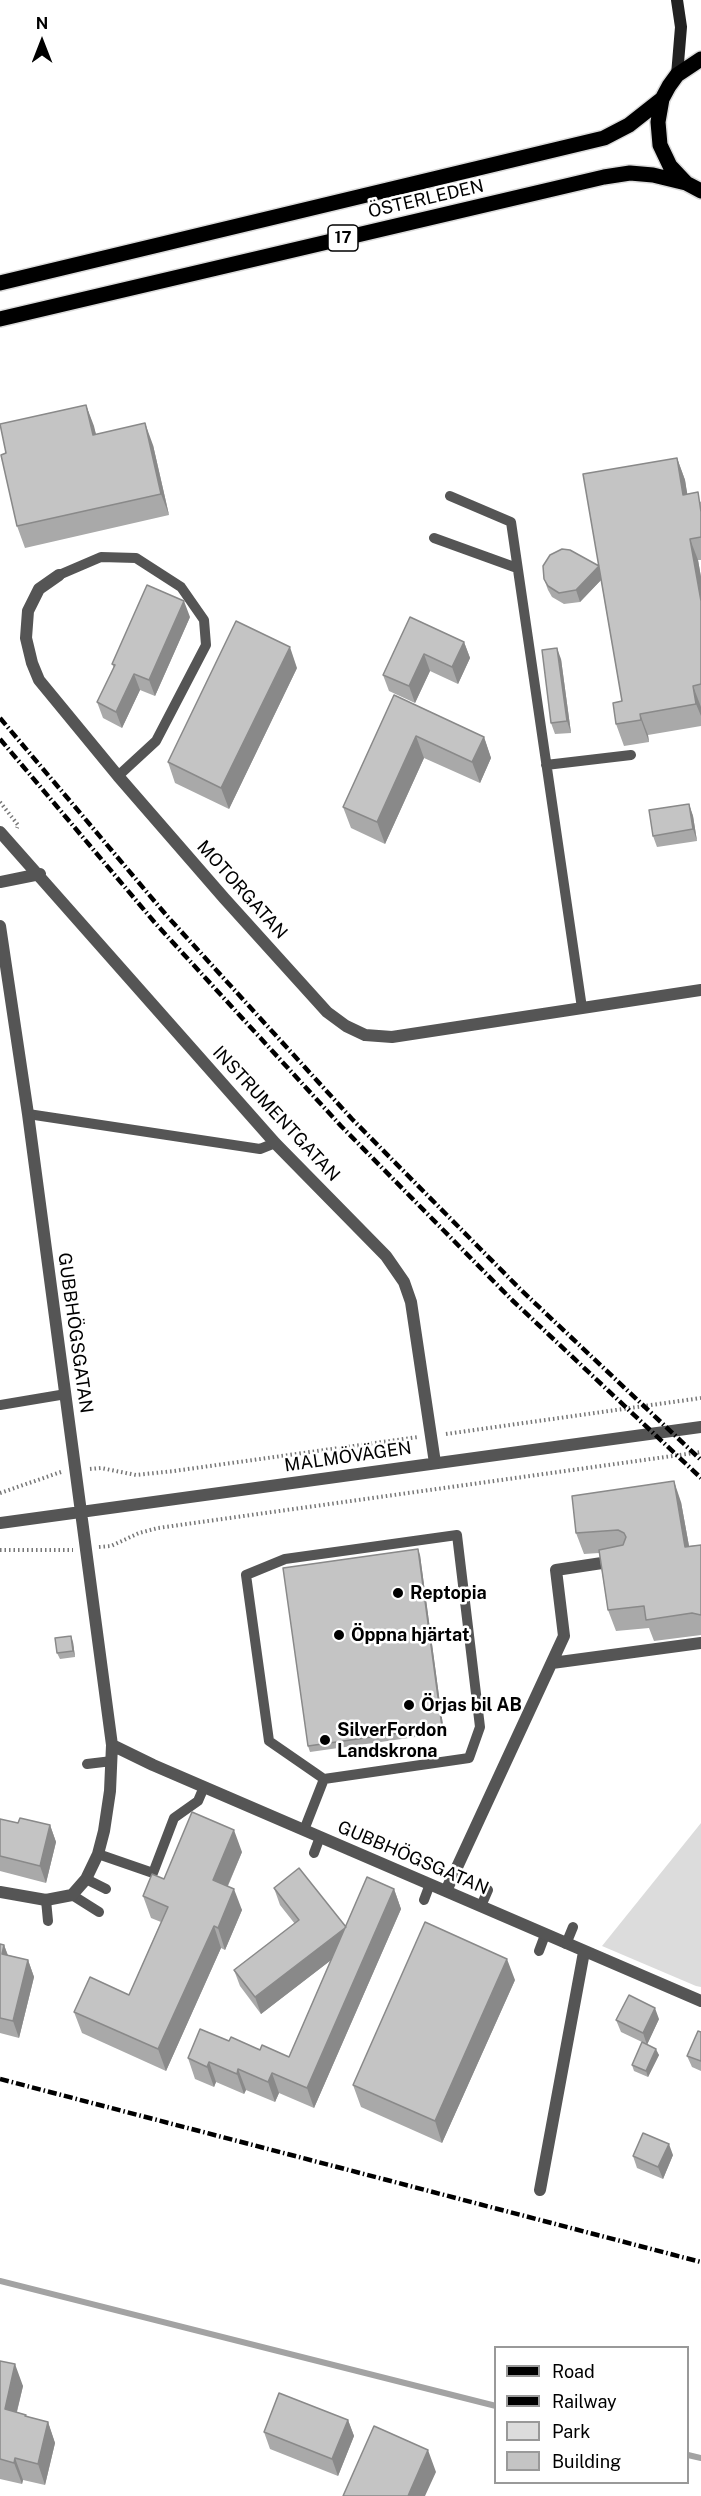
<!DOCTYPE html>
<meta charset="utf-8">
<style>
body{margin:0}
#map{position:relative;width:701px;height:2496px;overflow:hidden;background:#fff;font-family:"Public Sans",sans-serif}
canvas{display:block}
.legend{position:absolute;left:494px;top:2346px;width:195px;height:138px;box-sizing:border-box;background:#fff;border:2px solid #999;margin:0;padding:8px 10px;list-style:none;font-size:18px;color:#000}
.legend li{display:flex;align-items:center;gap:12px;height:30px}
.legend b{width:30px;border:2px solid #999}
.north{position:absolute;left:12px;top:12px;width:60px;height:60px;-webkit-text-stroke:4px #fff;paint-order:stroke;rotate:0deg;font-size:16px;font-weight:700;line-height:24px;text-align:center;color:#000}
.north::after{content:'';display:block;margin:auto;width:21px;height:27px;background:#000;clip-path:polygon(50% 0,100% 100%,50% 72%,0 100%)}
</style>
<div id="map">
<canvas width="701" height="2496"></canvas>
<ul class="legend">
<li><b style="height:8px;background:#000"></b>Road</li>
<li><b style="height:8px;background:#000"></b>Railway</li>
<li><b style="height:16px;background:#dcdcdc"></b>Park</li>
<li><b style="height:16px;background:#c4c4c4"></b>Building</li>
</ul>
<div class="north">N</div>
</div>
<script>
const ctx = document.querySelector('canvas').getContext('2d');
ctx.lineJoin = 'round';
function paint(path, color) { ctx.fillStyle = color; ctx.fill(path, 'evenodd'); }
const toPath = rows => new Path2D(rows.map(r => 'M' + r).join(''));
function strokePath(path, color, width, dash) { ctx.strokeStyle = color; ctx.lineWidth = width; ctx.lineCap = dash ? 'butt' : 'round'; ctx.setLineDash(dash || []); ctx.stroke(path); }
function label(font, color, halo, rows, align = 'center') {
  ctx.font = font + ' "Public Sans",sans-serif'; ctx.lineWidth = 5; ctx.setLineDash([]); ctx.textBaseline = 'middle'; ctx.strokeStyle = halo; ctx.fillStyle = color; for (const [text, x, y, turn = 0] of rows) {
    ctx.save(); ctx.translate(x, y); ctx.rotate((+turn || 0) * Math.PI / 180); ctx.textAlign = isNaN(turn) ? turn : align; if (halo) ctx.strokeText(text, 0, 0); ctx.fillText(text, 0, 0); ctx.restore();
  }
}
const green = toPath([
 [701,1823,701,1987,696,1986,602,1946]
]);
const stream = toPath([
 [0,2281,496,2406],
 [688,2455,701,2458]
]);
const path = toPath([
 [0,802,18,825,17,828],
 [446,1434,701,1398],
 [90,1469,101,1468,136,1475,174,1471,418,1437],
 [0,1493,61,1472],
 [99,1547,111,1546,139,1533,158,1528,701,1452],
 [0,1550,73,1550]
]);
const lane = toPath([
 [450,496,511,522,582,1008],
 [434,538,517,568],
 [59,575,101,557,136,558,181,587,204,620,206,645,156,741,118,776],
 [546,765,631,755],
 [28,1114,260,1149,275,1143],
 [0,1405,66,1394],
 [457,1535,480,1727,469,1758,324,1779,269,1741,246,1575,285,1559,457,1535],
 [87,1764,112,1761],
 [304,1830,324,1779],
 [314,1853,320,1837],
 [98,1854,153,1873,174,1818,198,1801,204,1787],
 [86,1879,106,1889],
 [72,1895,99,1912],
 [46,1900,48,1921],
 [424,1900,430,1884],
 [481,1906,488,1890],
 [566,1944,573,1927],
 [539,1951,545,1935]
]);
const street = toPath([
 [59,575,39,589,28,611,26,638,32,663,39,680,118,776,224,898,327,1012,346,1026,365,1035,392,1037,701,990],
 [0,832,275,1143,386,1256,404,1282,411,1302,435,1463],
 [0,882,40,874],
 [0,926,28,1114,112,1745,153,1765,701,2001],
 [0,1523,701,1427],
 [552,1663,701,1643],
 [446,1891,564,1636,556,1570,615,1561],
 [0,1892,46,1900,72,1895,86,1879,98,1854,104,1831,110,1791,112,1745],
 [540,2190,584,1952]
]);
const secondary = toPath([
 [677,75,681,27,677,0]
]);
const primary = toPath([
 [701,59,677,75,669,86,662,99,658,122,660,145,670,166,686,183,701,191],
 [0,283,604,138,629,125,662,99],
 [0,319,604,177,630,173,653,175,686,183]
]);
const rail = toPath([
 [0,718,167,916,352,1119,520,1289,701,1460],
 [0,739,156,924,341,1126,512,1300,701,1478],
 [0,2079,701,2262]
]);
const wall = toPath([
 [86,405,96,434,153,445,169,515,25,548,17,526,6,453],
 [677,458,685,480,687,494,701,502,701,560,698,560,701,577,701,726,648,735,649,742,624,746,616,724,622,701,601,580,580,602,564,604,552,597,548,590,544,579,599,566],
 [190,617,155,696,140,690,122,728,103,718,97,702,114,668,112,664],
 [410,617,464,642,470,658,458,684,430,671,415,703,389,691,383,675],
 [561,659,571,733,555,734,551,723],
 [297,668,229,809,175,783,168,762],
 [394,695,484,737,491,758,480,783,424,758,385,844,351,828,343,807],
 [689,804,693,816,697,841,657,847,653,836],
 [681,1502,689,1546,701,1545,701,1635,654,1641,649,1628,616,1631,608,1610,599,1553,584,1554,576,1533],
 [420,1555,444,1733,310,1752,308,1746],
 [73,1642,75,1657,60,1659,57,1653],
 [0,1819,18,1823,50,1825,56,1842,46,1883,0,1871],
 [242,1852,228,1886,242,1910,225,1950,221,1948,166,2071,82,2033,74,2012,129,1995,161,1922,151,1918,143,1896,164,1879],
 [274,1888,346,1927,394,1889,401,1909,314,2108,279,2093,275,2102,246,2090,244,2094,216,2082,214,2087,195,2079,188,2058,229,2041,289,2057,331,1960,261,2014,240,1986,234,1970,295,1924,280,1905],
 [0,1944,4,1945,8,1955,28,1960,34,1977,19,2038,0,2033],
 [515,1980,442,2143,361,2107,353,2085],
 [659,2019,647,2044,659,2055,648,2077,634,2071,632,2065,642,2042,621,2032,616,2020],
 [701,2032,701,2071,692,2067,687,2056],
 [673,2155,663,2179,637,2168,633,2156],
 [0,2361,23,2386,17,2412,26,2415,26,2417,48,2422,55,2443,45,2485,23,2480,22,2484,0,2479],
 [348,2420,354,2436,338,2476,270,2449,264,2432]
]);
const shadedWall = toPath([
 [86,405,94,426,101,456,93,435],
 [145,423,153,445,169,515,161,494],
 [677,458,685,480,691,516,683,495],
 [690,539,698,560,701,577,701,601],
 [599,566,603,578,580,602,576,590],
 [184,601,190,617,155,696,149,680],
 [464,642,470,658,458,684,452,667],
 [290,647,297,668,229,809,221,788],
 [557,648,561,659,571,733,567,721],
 [424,654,430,671,415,703,409,686],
 [134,674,140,690,122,728,116,712],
 [693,686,701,707,701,716,696,704],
 [640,714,648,735,649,742,641,720],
 [416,736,424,758,385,844,377,822],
 [484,737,491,758,480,783,472,762],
 [689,804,693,816,697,841,693,829],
 [674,1481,681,1502,693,1568,685,1547],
 [418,1549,420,1555,444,1733,442,1727],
 [71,1636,73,1642,75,1657,73,1651],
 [50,1825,56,1842,46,1883,40,1866],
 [234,1830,242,1852,221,1901,213,1880],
 [234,1889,242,1910,225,1950,218,1928],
 [394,1889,401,1909,314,2108,307,2088],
 [214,1926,221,1948,166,2071,158,2049],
 [346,1927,352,1944,261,2014,255,1997],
 [4,1945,10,1962,2,1954],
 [507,1959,515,1980,442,2143,435,2121],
 [28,1960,34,1977,19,2038,13,2021],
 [655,2008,659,2019,647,2045,643,2033],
 [656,2049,659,2055,648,2077,646,2071],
 [209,2062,216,2082,214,2087,207,2067],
 [238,2069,246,2090,244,2094,237,2074],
 [272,2073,279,2093,275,2102,268,2082],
 [669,2144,673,2155,663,2179,658,2167],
 [15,2364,23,2386,12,2431,5,2409],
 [348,2420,354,2436,338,2476,332,2459],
 [48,2422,55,2443,45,2485,38,2464],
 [428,2450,436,2472,425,2496,408,2496],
 [15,2458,23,2480,22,2484,14,2463]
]);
const building = toPath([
 [86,405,93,435,145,423,161,494,17,526,1,455,6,453,0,424,86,405],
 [677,458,683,495,698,492,701,512,701,537,690,539,701,601,701,684,693,686,696,704,640,714,641,720,616,724,613,703,622,701,583,474,677,458],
 [562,549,570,550,599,566,576,590,559,593,548,586,544,579,543,566,550,555,562,549],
 [147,585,184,601,149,680,134,674,116,712,97,702,115,665,112,664,147,585],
 [410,617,464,642,452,667,424,654,409,686,383,675,410,617],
 [236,621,290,647,221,788,168,762,236,621],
 [557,648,567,721,551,723,542,650,557,648],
 [394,695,484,737,472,762,416,736,377,822,343,807,394,695],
 [689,804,693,829,653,836,649,810,689,804],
 [674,1481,685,1547,701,1545,701,1615,692,1613,646,1620,644,1606,608,1610,599,1550,623,1545,626,1537,624,1533,618,1530,576,1533,572,1496,674,1481],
 [418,1549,442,1727,308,1746,283,1568,418,1549],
 [71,1636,73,1651,57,1653,55,1638,71,1636],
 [192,1812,234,1830,213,1880,234,1889,218,1928,214,1926,158,2049,74,2012,90,1977,129,1995,168,1907,143,1896,152,1874,164,1879,192,1812],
 [20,1818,50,1825,40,1866,0,1856,0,1819,18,1823,20,1818],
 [299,1868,346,1927,345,1928,255,1997,234,1970,299,1920,274,1888,299,1868],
 [367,1877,394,1889,307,2088,272,2073,268,2082,238,2069,237,2074,209,2062,207,2067,188,2058,200,2029,229,2041,231,2037,260,2050,262,2045,289,2057,367,1877],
 [425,1922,507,1959,435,2121,353,2085,425,1922],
 [0,1944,4,1945,2,1954,28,1960,13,2021,0,2018,0,1944],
 [629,1995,655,2008,643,2033,616,2020,629,1995],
 [698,2031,701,2032,701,2061,687,2056,698,2031],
 [642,2042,656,2049,646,2071,632,2065,642,2042],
 [643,2133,669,2144,658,2167,633,2156,643,2133],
 [0,2361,15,2364,5,2409,26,2415,25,2416,48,2422,38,2464,15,2458,14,2463,0,2459,0,2361],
 [279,2393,348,2420,332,2459,264,2432,279,2393],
 [374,2426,428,2450,408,2496,343,2496,374,2426]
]);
const markers = [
 [398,1593,6,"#000"],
 [339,1635,6,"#000"],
 [409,1705,6,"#000"],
 [325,1740,6,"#000"]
];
const shields = [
 [343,238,30]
];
const shieldNames = [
 ["17",343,238]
];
const streetNames = [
 ["ÖSTERLEDEN",426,199,-13],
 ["MOTORGATAN",242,890,48],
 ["INSTRUMENTGATAN",276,1114,47],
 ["GUBBHÖGSGATAN",75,1333,82],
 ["MALMÖVÄGEN",348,1457,-8],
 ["GUBBHÖGSGATAN",413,1858,23]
];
const poiNames = [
 ["Reptopia",410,1593],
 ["Öppna hjärtat",351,1635],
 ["Örjas bil AB",421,1705],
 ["SilverFordon",337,1730],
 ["Landskrona",337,1751]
];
paint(green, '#dcdcdc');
strokePath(stream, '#a3a3a3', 6);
strokePath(primary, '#dbdbdb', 18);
strokePath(path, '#777', 4, [1.5, 3]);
strokePath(lane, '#555', 10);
strokePath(street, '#555', 12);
strokePath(secondary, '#222', 12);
strokePath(primary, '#000', 15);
strokePath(rail, '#000', 4.5, [9, 3, 1.5, 3]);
paint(wall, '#a9a9a9');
paint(shadedWall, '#898989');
paint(building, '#c4c4c4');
strokePath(building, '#898989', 1.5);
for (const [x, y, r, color] of markers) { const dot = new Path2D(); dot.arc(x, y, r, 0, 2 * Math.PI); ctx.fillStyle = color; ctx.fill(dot); strokePath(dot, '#fff', 2); }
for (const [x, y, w] of shields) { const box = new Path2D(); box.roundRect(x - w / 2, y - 13, w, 26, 4.5); ctx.fillStyle = '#fff'; ctx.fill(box); strokePath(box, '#000', 1.5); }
label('bold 16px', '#000', null, shieldNames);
label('18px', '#000', '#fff', streetNames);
label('bold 18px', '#000', '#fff', poiNames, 'left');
</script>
